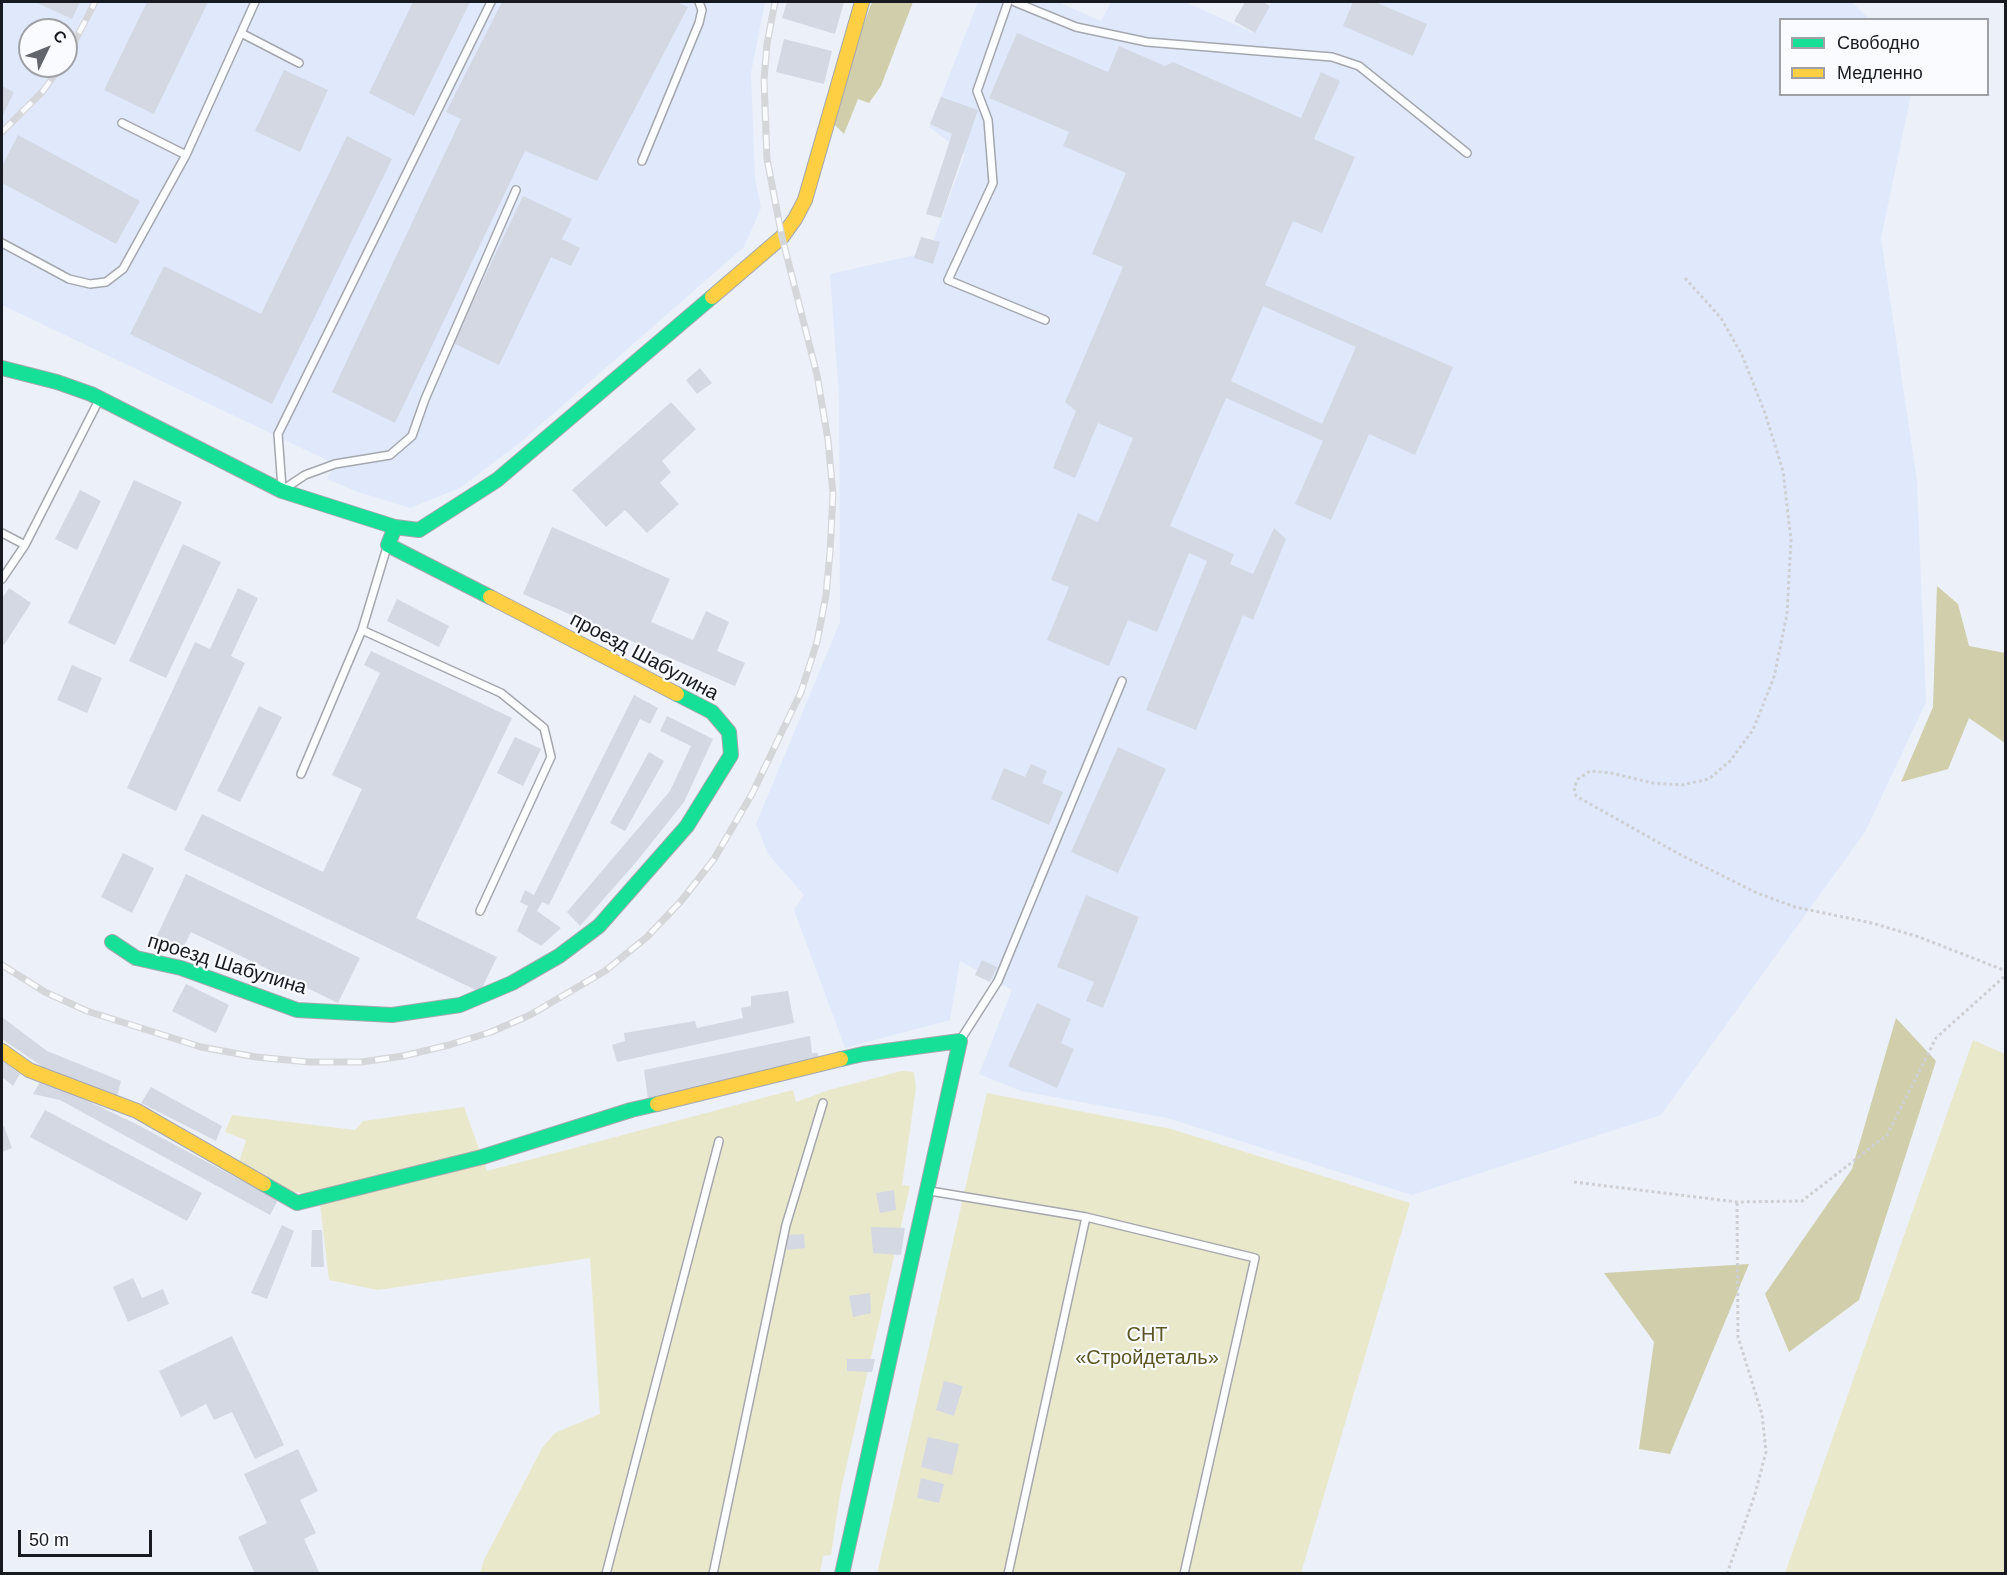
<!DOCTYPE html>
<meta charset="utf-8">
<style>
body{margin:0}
#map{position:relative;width:2007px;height:1575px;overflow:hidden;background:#ecf0f8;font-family:Arial,sans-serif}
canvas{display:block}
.frame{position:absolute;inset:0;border:3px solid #171b21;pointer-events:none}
.legend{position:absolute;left:1779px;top:18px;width:210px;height:78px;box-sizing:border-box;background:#f9fbff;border:2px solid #9fa1a6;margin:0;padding:8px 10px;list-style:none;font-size:18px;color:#171b21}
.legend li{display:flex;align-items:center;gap:12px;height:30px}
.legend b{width:30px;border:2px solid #9fa1a6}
.north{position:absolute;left:18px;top:18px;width:60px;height:60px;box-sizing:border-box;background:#f9fbff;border:2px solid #9fa1a6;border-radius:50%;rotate:47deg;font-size:16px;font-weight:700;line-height:24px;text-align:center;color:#171b21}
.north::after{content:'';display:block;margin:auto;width:21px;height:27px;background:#62666c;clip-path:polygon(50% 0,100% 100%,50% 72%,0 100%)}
.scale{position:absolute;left:18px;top:1530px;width:134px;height:27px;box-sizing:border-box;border:3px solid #171b21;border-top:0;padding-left:8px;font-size:18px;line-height:21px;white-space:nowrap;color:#171b21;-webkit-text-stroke:4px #f9fbff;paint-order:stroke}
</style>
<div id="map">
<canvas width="2007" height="1575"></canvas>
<div class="frame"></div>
<ul class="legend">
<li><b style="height:8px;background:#16e098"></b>Свободно</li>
<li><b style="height:8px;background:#ffcf43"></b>Медленно</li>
</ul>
<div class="north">С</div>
<div class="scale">50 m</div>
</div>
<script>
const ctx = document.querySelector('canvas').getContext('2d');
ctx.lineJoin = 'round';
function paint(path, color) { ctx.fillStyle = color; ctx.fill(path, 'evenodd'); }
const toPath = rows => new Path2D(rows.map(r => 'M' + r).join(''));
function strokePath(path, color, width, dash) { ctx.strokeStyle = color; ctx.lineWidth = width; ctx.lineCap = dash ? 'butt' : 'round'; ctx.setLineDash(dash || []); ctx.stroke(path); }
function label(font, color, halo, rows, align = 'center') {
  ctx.font = font + ' Arial,sans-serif'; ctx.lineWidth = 4.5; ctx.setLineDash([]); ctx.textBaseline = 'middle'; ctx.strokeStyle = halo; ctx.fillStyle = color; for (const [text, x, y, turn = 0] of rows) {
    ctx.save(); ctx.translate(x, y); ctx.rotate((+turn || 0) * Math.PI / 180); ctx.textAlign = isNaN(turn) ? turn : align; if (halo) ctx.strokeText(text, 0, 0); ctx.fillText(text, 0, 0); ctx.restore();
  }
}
const built = toPath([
 [2,2,765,2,751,73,755,179,761,208,744,247,522,441,460,488,410,508,358,492,327,479,335,464,2,305],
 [30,30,66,30,66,66,30,66],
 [978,2,1058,2,1101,21,1111,2,1185,2,1254,33,1272,2,1852,2,1869,19,1780,20,1780,94,1911,95,1881,238,1917,481,1926,702,1865,832,1661,1115,1412,1195,1167,1118,1021,1091,979,1074,1012,990,960,961,950,1020,845,1048,794,910,804,895,768,854,756,824,840,622,839,397,830,274,929,252,965,154,929,127]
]);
const green = toPath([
 [1973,1040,2005,1054,2005,1573,1785,1573],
 [902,1071,914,1072,916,1088,902,1185,910,1186,840,1494,831,1555,823,1556,820,1573,480,1573,484,1560,542,1448,555,1433,600,1414,590,1258,378,1290,329,1280,319,1195,279,1190,238,1166,246,1140,225,1132,232,1115,355,1130,363,1121,464,1107,487,1171,793,1090,796,1102,829,1090],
 [987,1093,1171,1129,1410,1203,1301,1573,877,1574]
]);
const forest = toPath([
 [872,2,913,2,881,86,869,103,858,99,844,134,833,123,858,39],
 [1937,586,1958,604,1969,646,2005,653,2005,743,1969,718,1948,769,1901,782,1933,707],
 [1896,1018,1936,1061,1859,1300,1789,1352,1765,1294,1852,1169],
 [1749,1264,1670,1454,1639,1449,1654,1342,1604,1273]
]);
const building = toPath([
 [35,2,80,2,72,19],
 [147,2,208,2,154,114,104,90],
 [413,2,470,2,414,116,369,93],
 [502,2,677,2,688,7,597,181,525,151,395,423,332,392,461,119,446,112],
 [787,2,844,2,835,34,782,18],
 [1245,2,1263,2,1270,6,1255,33,1234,21],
 [1353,2,1375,2,1427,24,1413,56,1343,26],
 [1017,33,1108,72,1119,46,1165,66,1173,62,1301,118,1321,72,1340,81,1314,139,1355,157,1322,233,1293,221,1265,285,1453,367,1415,455,1369,434,1331,520,1295,504,1323,441,1226,398,1170,526,1234,554,1230,564,1253,574,1274,528,1286,539,1253,620,1243,615,1196,730,1146,710,1207,561,1189,553,1157,632,1128,620,1109,666,1047,640,1069,587,1051,580,1078,513,1098,522,1133,438,1098,423,1075,478,1053,468,1076,411,1065,402,1123,267,1092,254,1126,173,1063,146,1069,132,989,98],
 [1263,306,1356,347,1322,424,1231,381],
 [784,39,832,51,824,84,776,72],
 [284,70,328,90,300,152,255,131],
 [2,86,14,92,2,117],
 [941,97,978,110,941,218,926,214,952,134,930,124],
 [18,135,140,201,116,244,2,183,2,166],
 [347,136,392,159,272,404,130,334,164,266,261,314],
 [523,196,572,219,562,239,580,248,571,266,551,257,499,365,453,343],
 [921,237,940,242,933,264,914,258],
 [700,368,712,383,697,394,686,380],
 [671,402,696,429,662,461,671,472,660,483,679,504,647,533,625,510,606,527,572,490],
 [134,480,182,502,115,645,68,623],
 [80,490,101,501,77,550,55,539],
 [552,527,670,579,651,622,693,640,706,611,729,622,717,651,745,663,735,686,523,594],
 [183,544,221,562,166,678,129,661],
 [9,588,31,603,4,645,2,643,2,599],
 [238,588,258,598,231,656,245,663,176,811,127,788,195,642,210,649],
 [397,599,449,626,439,647,387,621],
 [371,651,512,718,416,918,497,957,480,992,184,850,202,814,323,872,362,789,332,775,380,673,364,665],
 [72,665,102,678,87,713,57,700],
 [634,695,658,708,650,724,640,719,549,905,542,902,537,911,561,928,541,946,517,931,528,906,520,902,525,890,534,895],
 [259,706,282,717,240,802,217,791],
 [667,716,713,739,684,802,637,861,580,926,567,912,670,791,691,746,660,731],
 [515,737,541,749,523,786,497,773],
 [1118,747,1166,769,1118,873,1071,852],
 [649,752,664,761,625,831,610,823],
 [1031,764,1047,771,1042,783,1063,792,1049,825,991,799,1004,768,1025,777],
 [123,853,154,868,132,913,101,897],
 [186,874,360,958,338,1003,191,932,181,952,155,940],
 [1086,895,1139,917,1103,1008,1086,1001,1094,982,1057,967],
 [982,960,997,967,990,982,975,975],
 [186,984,229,1005,216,1033,172,1011],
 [788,991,794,1023,617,1062,612,1045,625,1041,624,1033,695,1021,697,1028,743,1018,741,1008,751,1006,751,996],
 [1037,1003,1071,1019,1061,1043,1074,1049,1057,1088,1008,1066],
 [2,1017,47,1051,121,1081,117,1097,43,1067,2,1039],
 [810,1036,812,1053,818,1053,819,1071,649,1107,644,1070],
 [2,1061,20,1074,13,1086,2,1077],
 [40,1082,63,1089,136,1124,278,1200,270,1215,60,1100,33,1094],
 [151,1087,222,1126,216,1141,141,1103],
 [45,1110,202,1193,187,1221,30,1137],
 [4,1126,12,1148,2,1152,2,1127],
 [894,1190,896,1210,880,1213,876,1193],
 [282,1225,294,1231,267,1299,251,1293],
 [871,1227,905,1228,901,1255,873,1253],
 [312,1230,322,1230,324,1267,311,1267],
 [804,1234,805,1248,787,1250,786,1235],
 [133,1278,142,1298,163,1289,169,1304,128,1322,113,1287],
 [870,1293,871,1313,853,1317,849,1296],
 [232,1336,284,1445,255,1459,232,1412,214,1420,206,1404,181,1417,159,1371],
 [847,1359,875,1359,872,1372,847,1371],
 [944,1381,963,1386,954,1416,936,1410],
 [928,1437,959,1444,952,1475,921,1467],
 [298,1449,318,1491,300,1500,316,1533,304,1539,320,1574,255,1574,238,1537,267,1523,244,1474],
 [921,1478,944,1484,939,1503,917,1498]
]);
const path = toPath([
 [1685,278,1721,318,1742,355,1765,413,1783,471,1791,540,1787,614,1774,677,1753,730,1730,761,1709,779,1682,785,1653,783,1611,773,1590,771,1578,779,1574,788,1576,796,1679,854,1757,893,1795,907,1872,923,1919,937,2006,971],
 [1574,1182,1737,1202,1802,1201,1887,1135,1936,1038,2006,975],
 [1727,1574,1755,1494,1766,1452,1762,1414,1738,1337,1737,1202]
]);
const lane = toPath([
 [1008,2,977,91,988,120,993,183,948,280,1045,320],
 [1015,2,1076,27,1147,42,1332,57,1359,66,1467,153],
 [241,33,299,63],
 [186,155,255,2],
 [642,161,699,23,702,10,699,2],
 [2,243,69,279,90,284,106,282,123,269,186,155,122,123],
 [282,488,278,434,491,2],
 [284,489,305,475,335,464,390,455,412,436,425,399,516,190],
 [2,533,25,545,99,400],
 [2,579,25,545],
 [362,630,501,693,544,728,551,757,480,911],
 [301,774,362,630,387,547],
 [961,1039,998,981,1122,681],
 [930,1191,1086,1217,1008,1574],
 [1086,1217,1255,1258,1184,1574],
 [606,1574,719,1141],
 [713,1574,786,1225,823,1103]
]);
const fast = toPath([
 [2,368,57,382,91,394,282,491,395,527,419,530,497,480,712,297],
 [395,527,388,545,490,597],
 [112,942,136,958,181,968,297,1010,392,1015,460,1005,512,983,559,956,599,926,687,826,731,755,729,732,712,712,677,694],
 [841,1059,863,1054,960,1041,842,1574],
 [264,1184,297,1203,482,1157,631,1110,657,1104]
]);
const slow = toPath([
 [712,297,782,237,795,219,805,200,862,2],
 [490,597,677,694],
 [2,1051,29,1070,137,1111,264,1184],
 [657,1104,841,1059]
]);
const rail = toPath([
 [66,58,95,2],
 [2,132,43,91,61,66],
 [2,965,45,992,87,1011,201,1047,256,1057,309,1062,361,1062,403,1056,449,1045,491,1032,530,1015,605,971,647,937,682,900,714,859,752,794,801,692,817,642,826,595,830,552,833,494,828,440,817,375,782,237,767,159,764,80,767,44,775,2]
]);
const streetNames = [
 ["проезд Шабулина",644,657,28],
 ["проезд Шабулина",227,965,17]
];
const parkNames = [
 ["СНТ",1147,1335],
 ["«Стройдеталь»",1147,1358]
];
paint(built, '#e0e9fb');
paint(green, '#e9e8cb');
paint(forest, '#d0ceab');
paint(building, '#d3d8e3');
strokePath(lane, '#a4a7ae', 10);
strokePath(fast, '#a4a7ae', 16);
strokePath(slow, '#a4a7ae', 16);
strokePath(path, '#cecfd3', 3, [3, 3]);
strokePath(lane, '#fcfdfe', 7);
strokePath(fast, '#16e098', 14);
strokePath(slow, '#ffcf43', 14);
strokePath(rail, '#d5d6d9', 7);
strokePath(rail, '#f9fbff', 4.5, [14]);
label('20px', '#171b21', '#f9fbff', streetNames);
label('20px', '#5c5722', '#f9fbff', parkNames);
</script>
